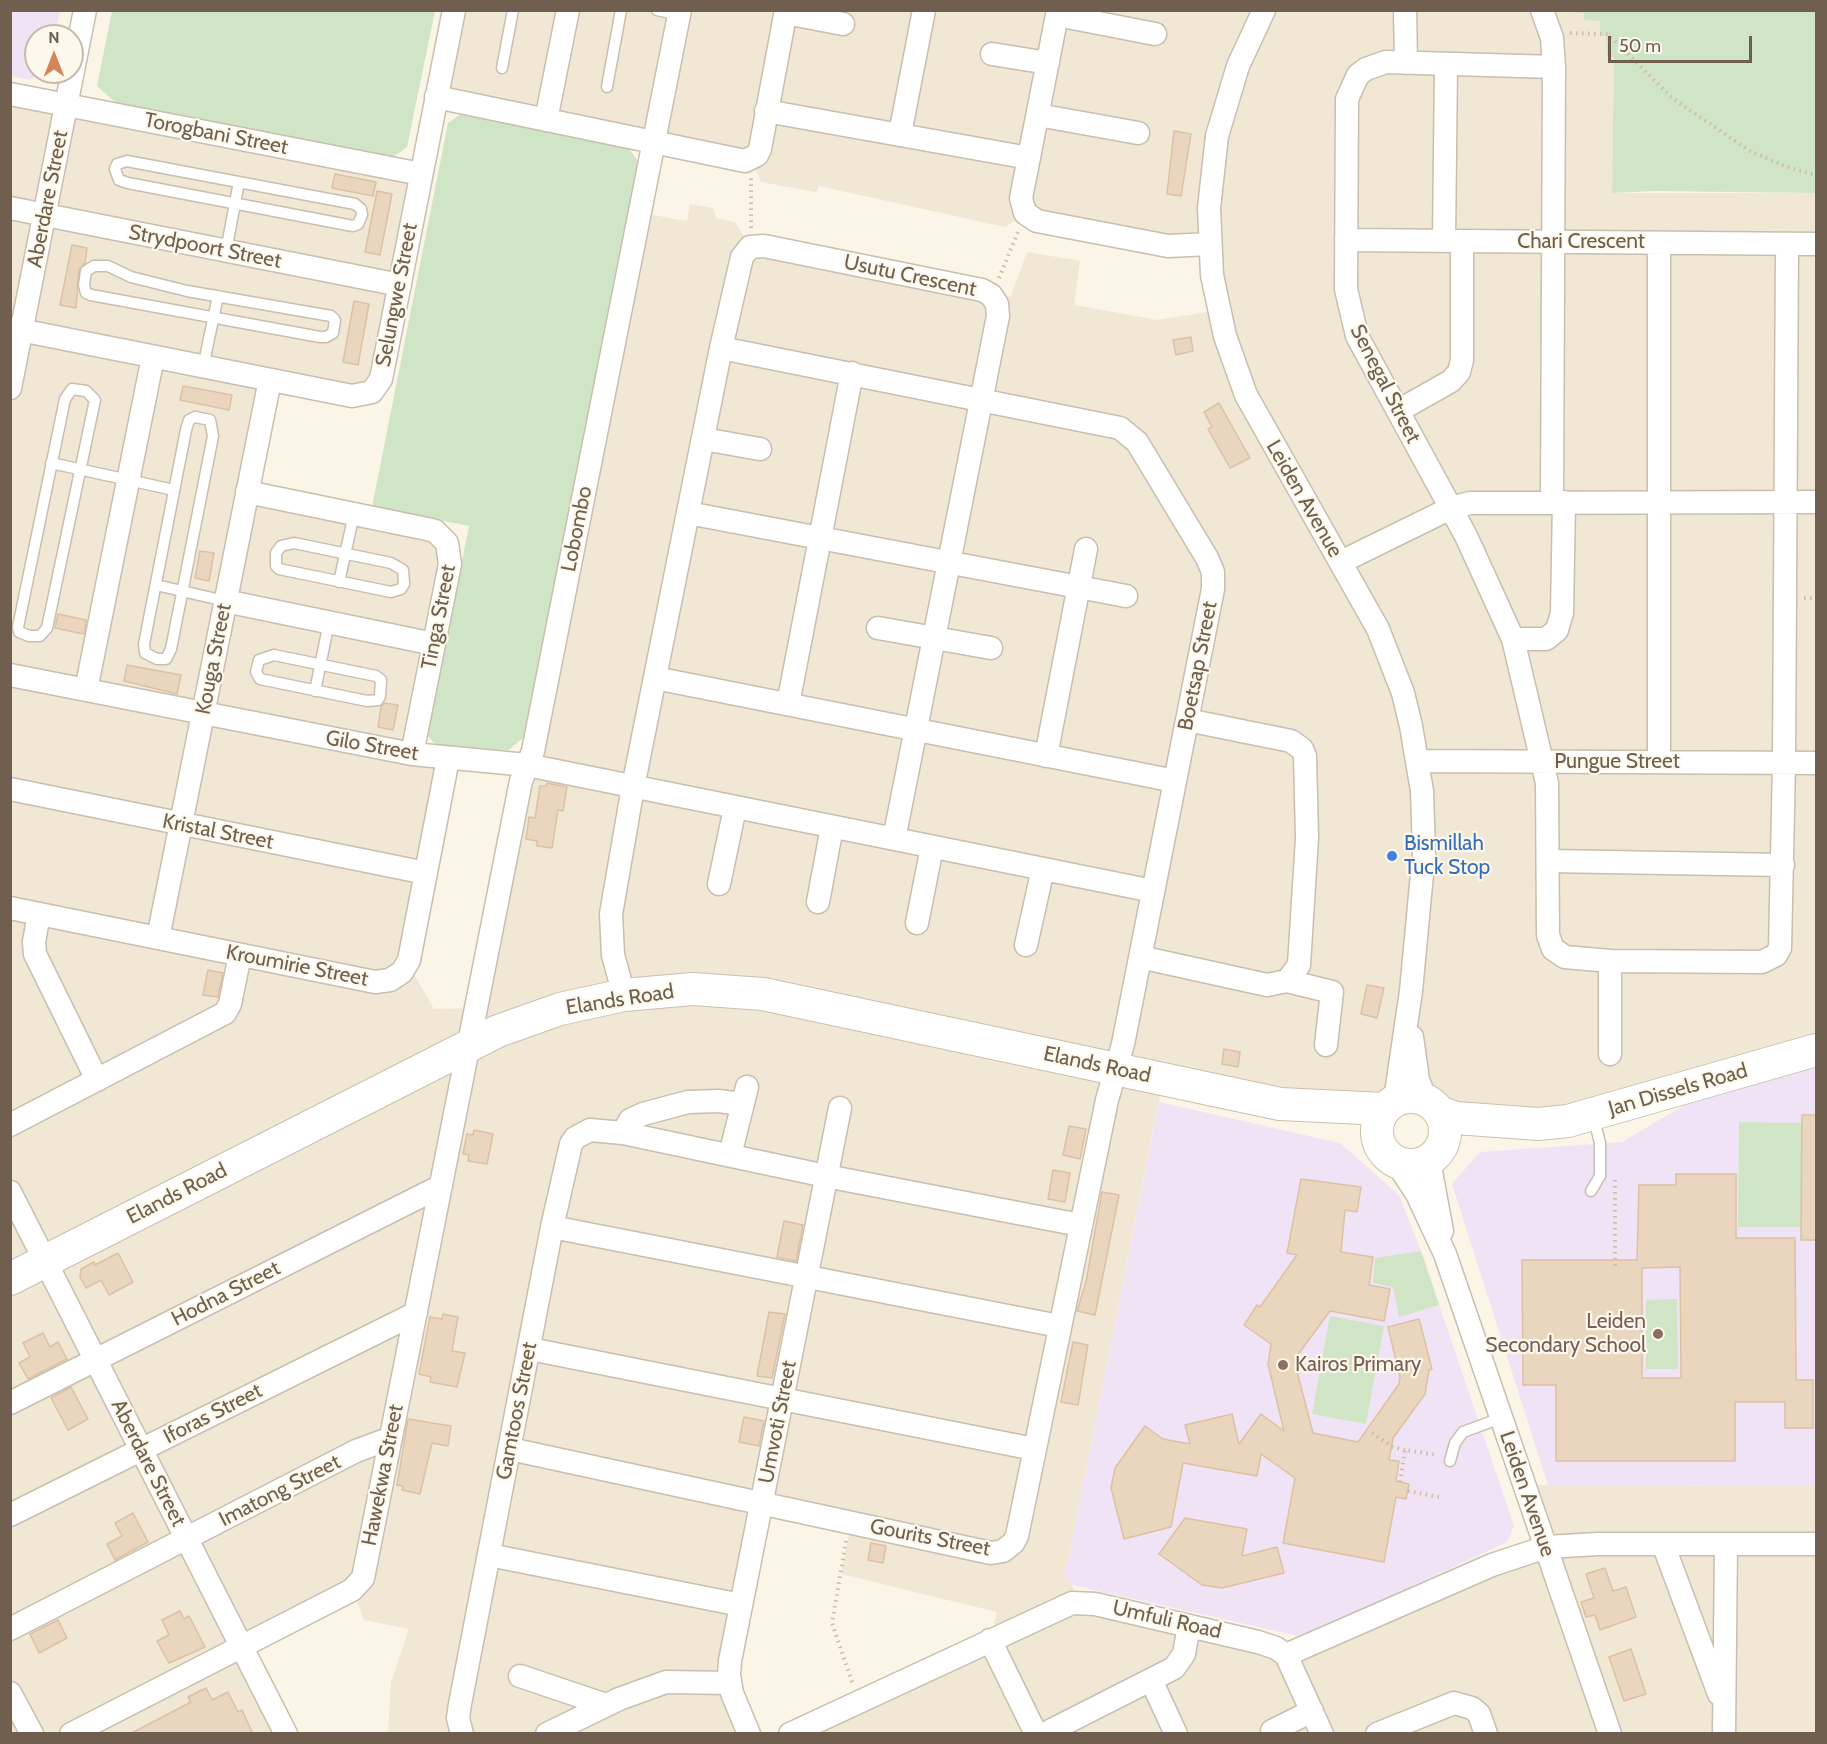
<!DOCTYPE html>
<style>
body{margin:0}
#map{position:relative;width:1827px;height:1744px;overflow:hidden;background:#faf5e6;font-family:Cabin,sans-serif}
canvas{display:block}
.frame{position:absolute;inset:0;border:12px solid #705f4e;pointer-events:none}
.north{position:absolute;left:24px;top:24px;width:60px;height:60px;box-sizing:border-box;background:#fdf8ec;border:2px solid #c5bbad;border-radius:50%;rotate:0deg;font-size:16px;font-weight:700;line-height:24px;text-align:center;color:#705f4e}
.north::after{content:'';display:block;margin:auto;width:21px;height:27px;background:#d58659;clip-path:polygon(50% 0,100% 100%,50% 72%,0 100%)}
.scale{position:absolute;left:1608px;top:36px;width:144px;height:27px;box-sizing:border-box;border:3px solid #705f4e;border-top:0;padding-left:8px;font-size:18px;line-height:21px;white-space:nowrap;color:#705f4e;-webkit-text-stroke:4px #fdf8ec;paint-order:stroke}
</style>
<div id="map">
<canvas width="1827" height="1744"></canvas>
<div class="frame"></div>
<div class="north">N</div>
<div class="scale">50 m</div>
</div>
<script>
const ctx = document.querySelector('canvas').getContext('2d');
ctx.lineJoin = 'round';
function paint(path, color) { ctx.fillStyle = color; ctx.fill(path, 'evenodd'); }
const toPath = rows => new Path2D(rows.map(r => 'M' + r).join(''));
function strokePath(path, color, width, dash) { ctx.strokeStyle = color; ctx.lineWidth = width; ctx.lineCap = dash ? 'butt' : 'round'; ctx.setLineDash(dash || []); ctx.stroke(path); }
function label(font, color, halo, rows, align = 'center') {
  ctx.font = font + ' Cabin,sans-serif'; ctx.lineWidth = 4.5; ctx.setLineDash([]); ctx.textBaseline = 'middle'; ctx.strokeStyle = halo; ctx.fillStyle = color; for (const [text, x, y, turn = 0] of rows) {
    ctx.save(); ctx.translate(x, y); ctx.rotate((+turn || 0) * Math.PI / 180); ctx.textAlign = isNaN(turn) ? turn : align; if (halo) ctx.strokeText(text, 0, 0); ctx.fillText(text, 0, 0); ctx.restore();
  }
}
const residential = toPath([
 [1541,10,1584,13,1600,21,1606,36,1607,56,1614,56,1612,193,1816,193,1816,1049,1593,1114,1441,1112,1415,1062,1396,1101,1163,1080,1065,1576,1072,1585,1079,1604,1276,1649,1543,1549,1522,1485,1816,1486,1816,1733,795,1733,1001,1636,994,1623,997,1612,841,1574,851,1524,761,1504,728,1660,748,1733,379,1733,388,1731,391,1682,409,1629,364,1620,354,1593,244,1648,288,1733,11,1733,10,95,420,174,371,391,269,379,246,491,443,536,413,754,449,758,408,964,434,1009,477,1008,641,213,687,221,690,204,713,208,716,218,735,222,750,246,996,299,1011,296,1027,252,1080,261,1074,305,1157,320,1220,310,1210,245,1026,214,1005,227,819,186,816,192,761,182,752,159,435,98,453,11]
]);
const education = toPath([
 [10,11,60,11,55,36,36,36,36,72,44,72,31,80,11,76],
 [1816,1065,1816,1486,1548,1485,1452,1184,1480,1152,1622,1142,1683,1106],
 [1159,1102,1340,1143,1399,1195,1421,1251,1514,1526,1507,1542,1309,1634,1298,1636,1072,1585,1065,1576]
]);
const green = toPath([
 [112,11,435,11,407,147,393,157,116,103,97,86],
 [1550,11,1816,11,1816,193,1655,191,1612,193,1614,57,1607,56,1606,36,1600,36,1600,21,1584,20,1584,13],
 [463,113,627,146,638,161,526,735,509,750,439,748,427,735,469,526,372,507,448,123],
 [1739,1122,1802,1123,1801,1227,1738,1227],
 [1421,1251,1439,1305,1399,1317,1393,1287,1373,1283,1375,1258],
 [1677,1299,1678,1369,1646,1369,1646,1300],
 [1330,1316,1384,1326,1366,1424,1312,1414]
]);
const building = toPath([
 [1174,131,1191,134,1181,196,1167,194,1174,131],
 [335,174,376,182,373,196,332,188,335,174],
 [377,191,392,194,380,255,365,252,377,191],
 [72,245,87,248,85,263,79,270,76,308,60,305,72,245],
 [354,301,369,304,358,365,343,362,354,301],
 [1191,337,1193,351,1176,355,1173,340,1191,337],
 [183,386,232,395,229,410,180,400,183,386],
 [1219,403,1250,458,1230,468,1208,429,1212,427,1204,412,1219,403],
 [200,551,214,553,209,581,195,578,200,551],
 [58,614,86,620,84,634,55,628,58,614],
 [127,665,181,675,177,694,124,681,127,665],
 [385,703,398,705,393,730,378,727,381,707,385,703],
 [547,783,567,787,563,811,558,810,552,848,537,846,537,841,526,839,529,817,535,818,540,786,546,786,547,783],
 [208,970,223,973,218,997,203,995,208,970],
 [1367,985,1384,988,1377,1018,1361,1014,1367,985],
 [1224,1049,1240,1052,1238,1067,1222,1064,1224,1049],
 [1802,1115,1816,1115,1816,1240,1801,1240,1802,1115],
 [1069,1126,1086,1129,1080,1159,1063,1155,1069,1126],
 [474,1130,493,1134,487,1164,468,1161,469,1155,463,1154,467,1134,473,1135,474,1130],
 [1053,1170,1070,1173,1065,1202,1048,1199,1053,1170],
 [1676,1174,1736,1174,1736,1238,1795,1238,1796,1380,1813,1380,1813,1428,1785,1428,1785,1402,1735,1402,1735,1461,1556,1461,1556,1385,1523,1385,1522,1260,1637,1260,1639,1185,1676,1185,1676,1174],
 [1680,1267,1681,1378,1642,1378,1642,1268,1680,1267],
 [1301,1179,1361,1187,1357,1212,1345,1210,1341,1252,1373,1257,1369,1285,1390,1289,1384,1321,1330,1311,1294,1360,1313,1433,1358,1442,1399,1384,1400,1377,1388,1327,1419,1319,1432,1369,1429,1370,1425,1394,1393,1438,1389,1460,1399,1461,1396,1481,1409,1484,1406,1499,1396,1497,1384,1562,1283,1543,1295,1478,1261,1454,1257,1476,1183,1463,1171,1527,1124,1539,1111,1488,1115,1468,1145,1426,1163,1439,1190,1444,1185,1425,1232,1414,1239,1444,1261,1414,1284,1431,1268,1364,1271,1344,1244,1325,1257,1305,1260,1307,1297,1255,1287,1253,1301,1179],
 [1102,1192,1119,1195,1095,1315,1077,1311,1086,1282,1102,1192],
 [784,1221,803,1225,796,1261,777,1257,784,1221],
 [118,1253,133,1282,109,1295,101,1280,86,1288,80,1277,81,1269,94,1262,95,1265,118,1253],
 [769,1312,785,1314,772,1378,757,1376,769,1312],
 [443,1314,458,1317,452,1351,465,1353,457,1387,430,1382,431,1377,419,1374,430,1317,442,1319,443,1314],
 [43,1333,50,1347,58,1342,67,1359,28,1379,19,1363,30,1357,23,1343,43,1333],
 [1073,1342,1088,1345,1078,1405,1061,1402,1073,1342],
 [71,1387,88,1419,68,1430,51,1398,71,1387],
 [744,1417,764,1421,759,1446,739,1442,744,1417],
 [408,1419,451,1426,448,1446,432,1443,420,1494,402,1490,403,1486,397,1485,408,1419],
 [133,1513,148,1542,115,1560,107,1544,122,1536,115,1523,133,1513],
 [1185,1518,1247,1529,1242,1556,1277,1547,1284,1573,1222,1588,1202,1585,1159,1554,1185,1518],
 [871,1543,886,1546,883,1563,868,1560,871,1543],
 [1605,1568,1613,1591,1626,1587,1636,1617,1600,1630,1595,1615,1586,1617,1581,1602,1594,1598,1586,1574,1605,1568],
 [180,1611,184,1619,189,1616,205,1647,169,1663,157,1641,169,1635,162,1620,180,1611],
 [58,1620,67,1638,39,1653,30,1634,58,1620],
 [1631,1649,1646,1694,1624,1701,1609,1657,1631,1649],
 [206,1688,212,1700,228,1692,238,1712,242,1710,253,1734,130,1734,191,1702,188,1697,206,1688]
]);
const path = toPath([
 [1570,33,1608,34,1672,98,1750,151,1787,167,1816,175],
 [751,228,751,178],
 [999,278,1018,232],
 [1804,598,1816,598],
 [1615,1180,1615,1270],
 [1372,1433,1393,1447,1405,1450],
 [1400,1482,1405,1450,1438,1455],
 [1408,1491,1443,1498],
 [846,1541,832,1623,853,1685]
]);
const lane = toPath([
 [657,10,679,15],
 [502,68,513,10],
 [607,87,621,10],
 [127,161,355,204,361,209,362,215,358,224,353,226,128,183,119,180,115,169,117,164,127,161],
 [226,251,239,182],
 [94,266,108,266,131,277,187,291,331,316,335,320,333,333,326,337,320,337,91,295,86,293,84,285,86,271,94,266],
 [203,367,218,296],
 [72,389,86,391,95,400,47,628,40,636,29,636,19,632,18,627,65,399,72,389],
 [195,417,210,420,213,436,171,649,166,659,157,659,145,653,144,644,186,430,189,420,195,417],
 [51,463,174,490],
 [294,543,391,563,403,570,404,584,401,589,391,592,279,569,276,566,276,553,281,546,294,543],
 [339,582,354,514],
 [156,585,225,601],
 [274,655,376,676,381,680,380,696,378,700,367,701,260,679,256,672,259,660,274,655],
 [315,691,329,622],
 [1591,1191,1600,1176,1600,1143,1593,1115],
 [1450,1461,1455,1443,1463,1432,1501,1418]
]);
const street = toPath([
 [1058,10,1021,198,1025,213,1037,221,1168,246,1210,244],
 [1264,10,1238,66,1217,136,1209,208,1212,275,1225,336,1246,395,1378,629,1403,693,1411,726,1422,791,1424,853,1411,991,1395,1100],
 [1405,10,1406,63],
 [1542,10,1552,38,1554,67,1552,502],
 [786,13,843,24],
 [1057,15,1155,34],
 [992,54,1048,63],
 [1554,67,1386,62,1366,69,1358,75,1347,99,1346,289,1357,336,1466,536,1513,639,1547,783,1548,935,1553,949,1565,957,1610,961,1762,962,1776,955,1780,948,1784,763,1787,244],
 [10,94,421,174],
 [436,97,745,161,757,155,760,149,786,10],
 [766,111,1029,158],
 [1038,115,1138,133],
 [546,120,568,10],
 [900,134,924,10],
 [10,208,400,285],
 [1346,240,1816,244],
 [1444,241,1446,64],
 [10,328,352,396,372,392,381,379,454,10],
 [10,388,85,10],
 [1398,411,1451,381,1459,372,1462,360,1462,241],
 [703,439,760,449],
 [247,492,427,529,435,531,447,543,450,564,412,754],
 [688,513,1126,596],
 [1341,562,1451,508,1470,503,1816,502],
 [225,601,434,644],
 [878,628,991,648],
 [1513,639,1546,639,1557,630,1562,613,1564,502],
 [10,675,412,754,527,765,1153,891],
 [655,678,1175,781],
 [86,690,153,357],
 [788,704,852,373],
 [1046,756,1086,549],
 [1418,761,1816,763],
 [1659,762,1659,243],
 [10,789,426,873],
 [1549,861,1783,865],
 [719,884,735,808],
 [818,902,832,827],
 [10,908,375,982,390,980,402,972,409,960,448,759],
 [39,914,34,942,35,954,97,1080],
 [917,923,932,847],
 [158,938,270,380],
 [1026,945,1043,869],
 [1140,957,1267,985,1287,981,1299,965,1307,838,1305,756,1302,749,1291,741,1187,720],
 [1287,981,1332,992,1326,1045],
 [624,995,613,955,611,914,633,787,721,348,742,257,750,247,764,246,982,290,991,295,997,304,998,316,894,839],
 [1412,1037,1418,1080,1426,1100],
 [1610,1054,1610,961],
 [10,1125,225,1013,230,1004,240,955],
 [623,1133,630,1120,643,1114,688,1102,718,1101,742,1104],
 [730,1155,747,1087],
 [1429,1161,1442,1231],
 [1396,1162,1417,1194,1445,1254,1610,1734],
 [10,1192,286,1734],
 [552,1227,1059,1326],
 [530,1349,1034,1449],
 [10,1403,441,1186],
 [510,1449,991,1553,1003,1551,1013,1543,1017,1536,1107,1100,1123,1044,1213,589,1213,572,1207,558,1137,442,1120,428,721,348],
 [10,1515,416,1313],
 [1663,1544,1719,1694],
 [489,1555,741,1605],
 [10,1629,356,1451,391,1438],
 [990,1640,1036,1734],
 [1286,1655,1322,1734],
 [520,1676,606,1705],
 [1151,1680,1176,1734],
 [10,1693,32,1734],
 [1272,1731,1312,1711],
 [71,1734,352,1590,363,1578,521,781,533,751,680,10],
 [462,1734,458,1718,460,1704,552,1227,571,1144,575,1138,590,1130,623,1133,826,1176,1080,1225],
 [547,1734,619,1699,666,1682,730,1683],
 [749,1734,732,1693,729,1675,730,1661,840,1108],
 [790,1734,1072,1603,1095,1604,1258,1642,1276,1648,1286,1655,1492,1565,1546,1547,1598,1544,1816,1544],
 [1044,1734,1174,1668,1184,1654,1189,1626],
 [1377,1734,1454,1703,1472,1708,1479,1714,1486,1734],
 [1724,1734,1726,1544]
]);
const secondary = toPath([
 '1377 1131a34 34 0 1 1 68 0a34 34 0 1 1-68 0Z',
 [1441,1113,1456,1118,1538,1124,1568,1121,1816,1050],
 [10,1279,498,1031,560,1009,624,995,693,989,763,994,1280,1104,1384,1109]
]);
const markers = [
 [1392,856,6,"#3f7fe0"],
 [1658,1334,6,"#8d6e63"],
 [1283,1365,6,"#8d6e63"]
];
const streetNames = [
 ["Torogbani Street",216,134,11],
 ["Aberdare Street",48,199,-79],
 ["Chari Crescent",1581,242],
 ["Strydpoort Street",205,247,11],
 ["Usutu Crescent",910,276,12],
 ["Selungwe Street",397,295,-79],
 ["Senegal Street",1385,384,63],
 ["Leiden Avenue",1304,499,60],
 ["Lobombo",577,529,-79],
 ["Tinga Street",439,617,-79],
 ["Kouga Street",214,659,-79],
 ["Boetsap Street",1198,666,-79],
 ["Gilo Street",372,746,10],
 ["Pungue Street",1617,762],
 ["Kristal Street",218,832,11],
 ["Kroumirie Street",297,966,11],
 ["Elands Road",620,1000,-9],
 ["Elands Road",1097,1065,12],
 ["Jan Dissels Road",1678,1090,-16],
 ["Elands Road",177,1194,-27],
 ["Hodna Street",226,1294,-27],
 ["Gamtoos Street",517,1411,-79],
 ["Iforas Street",213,1414,-27],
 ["Umvoti Street",778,1422,-79],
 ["Aberdare Street",148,1463,63],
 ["Hawekwa Street",383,1475,-79],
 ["Imatong Street",280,1491,-27],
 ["Leiden Avenue",1527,1494,71],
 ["Gourits Street",930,1538,11],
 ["Umfuli Road",1167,1620,13]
];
const shopNames = [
 ["Bismillah",1404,844],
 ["Tuck Stop",1404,868]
];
const educationNames = [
 ["Leiden",1646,1322],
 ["Secondary School",1646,1346],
 ["Kairos Primary",1295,1365,"left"]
];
paint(residential, '#f0e7d5');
paint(education, '#f1e3f6');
paint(green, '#cfe5c6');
paint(building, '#ead6bf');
strokePath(building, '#dcc1a3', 1.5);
strokePath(lane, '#cabeae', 13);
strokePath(street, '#cabeae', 25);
strokePath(secondary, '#ccbfac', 34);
strokePath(path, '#d0bba4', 4, [1.5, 4.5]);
strokePath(lane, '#fff', 10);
strokePath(street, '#fff', 22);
strokePath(secondary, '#fff', 32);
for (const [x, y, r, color] of markers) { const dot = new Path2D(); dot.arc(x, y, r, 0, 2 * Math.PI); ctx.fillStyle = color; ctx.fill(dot); strokePath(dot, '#fdf8ec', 2); }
label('21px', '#705f4e', '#fdf8ec', streetNames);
label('21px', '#366cbe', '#fdf8ec', shopNames, 'left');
label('21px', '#785e54', '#fdf8ec', educationNames, 'right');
</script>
